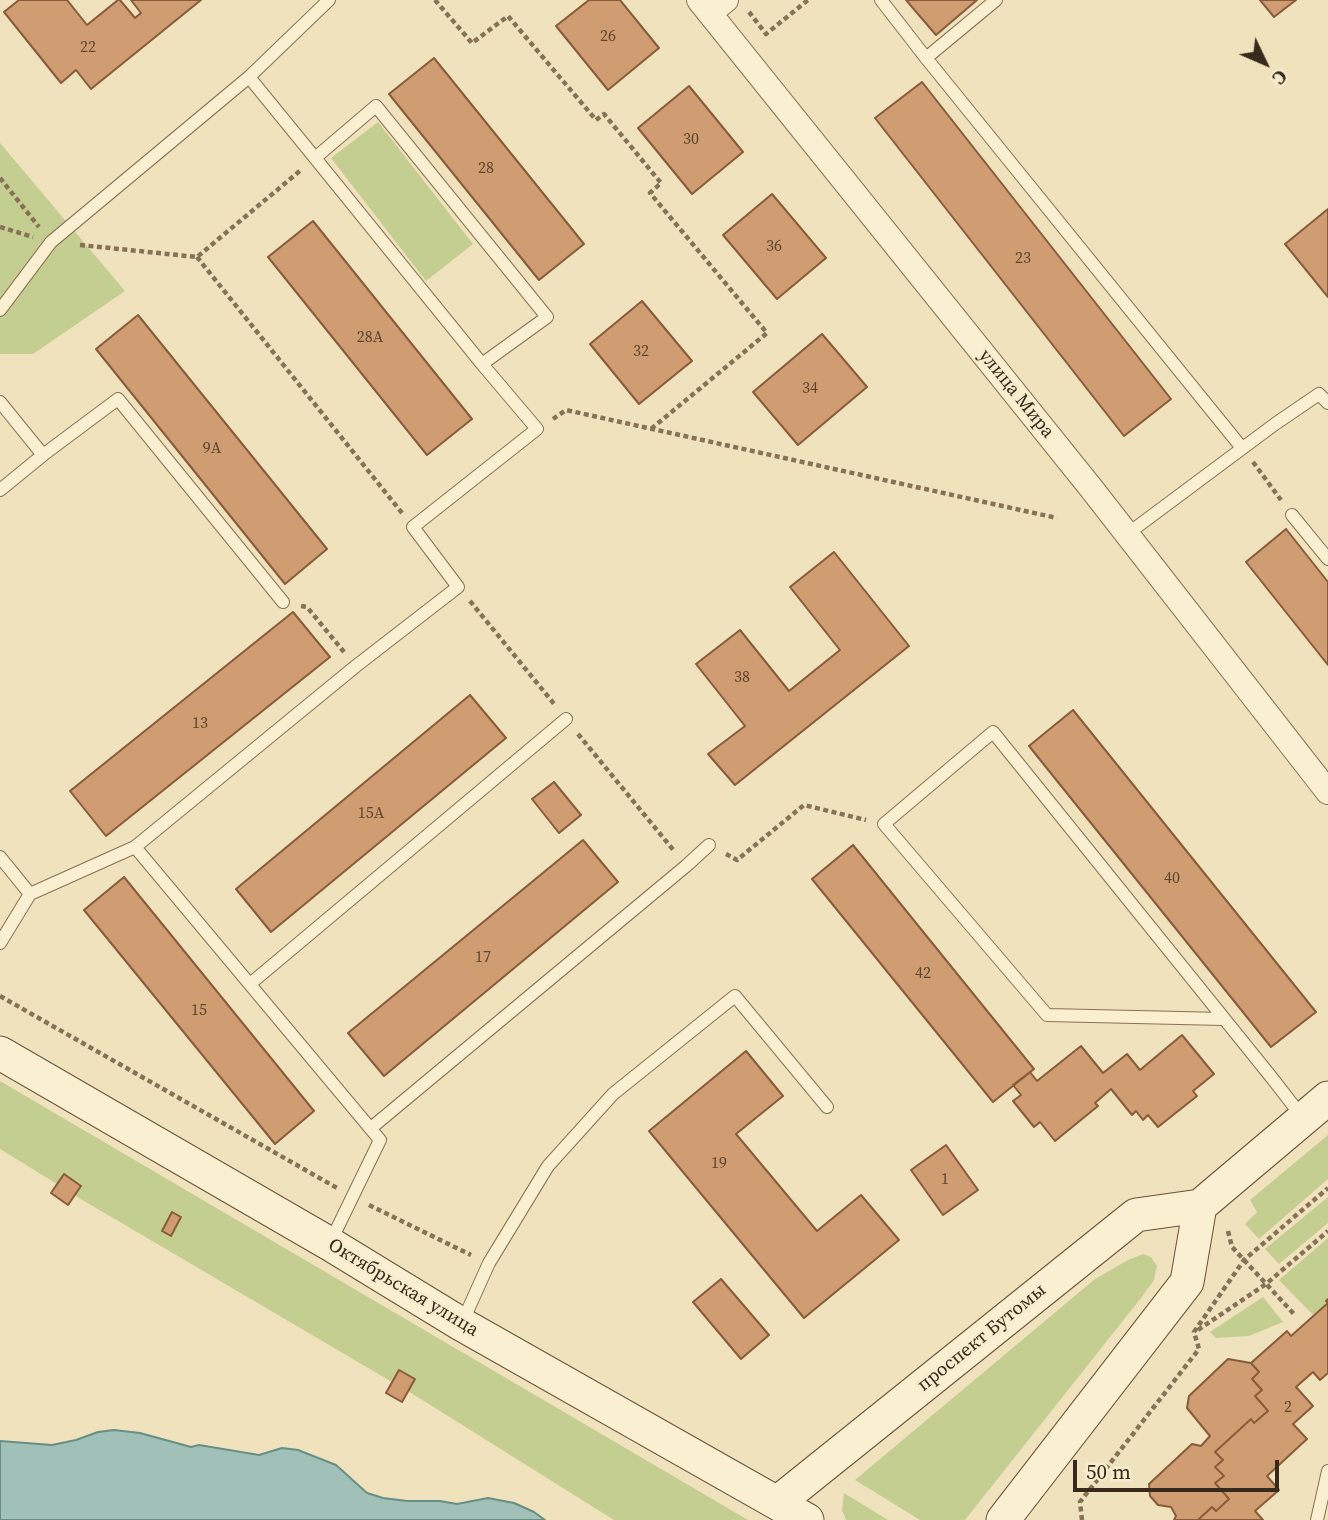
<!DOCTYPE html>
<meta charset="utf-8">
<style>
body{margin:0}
#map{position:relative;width:1328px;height:1520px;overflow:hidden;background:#f0e2bd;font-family:"Source Serif 4",serif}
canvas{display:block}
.north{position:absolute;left:1230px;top:28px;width:70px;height:70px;-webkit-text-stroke:5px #f7eccd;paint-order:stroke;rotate:134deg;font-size:19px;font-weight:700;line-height:28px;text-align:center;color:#37291b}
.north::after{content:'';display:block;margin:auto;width:24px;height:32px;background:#37291b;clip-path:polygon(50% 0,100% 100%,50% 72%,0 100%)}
.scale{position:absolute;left:1073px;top:1460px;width:206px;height:32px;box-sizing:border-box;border:4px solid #37291b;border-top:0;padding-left:9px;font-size:21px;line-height:24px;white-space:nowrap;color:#37291b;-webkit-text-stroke:5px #f7eccd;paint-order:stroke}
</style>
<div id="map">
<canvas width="1328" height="1520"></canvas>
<div class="north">С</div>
<div class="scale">50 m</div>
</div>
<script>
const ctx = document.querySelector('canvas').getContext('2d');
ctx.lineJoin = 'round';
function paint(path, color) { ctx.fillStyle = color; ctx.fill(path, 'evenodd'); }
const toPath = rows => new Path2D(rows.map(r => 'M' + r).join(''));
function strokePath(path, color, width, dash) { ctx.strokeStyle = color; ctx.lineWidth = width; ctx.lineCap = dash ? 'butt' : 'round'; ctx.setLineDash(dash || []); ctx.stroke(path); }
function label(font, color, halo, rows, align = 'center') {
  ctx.font = font + ' "Source Serif 4",serif'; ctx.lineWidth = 5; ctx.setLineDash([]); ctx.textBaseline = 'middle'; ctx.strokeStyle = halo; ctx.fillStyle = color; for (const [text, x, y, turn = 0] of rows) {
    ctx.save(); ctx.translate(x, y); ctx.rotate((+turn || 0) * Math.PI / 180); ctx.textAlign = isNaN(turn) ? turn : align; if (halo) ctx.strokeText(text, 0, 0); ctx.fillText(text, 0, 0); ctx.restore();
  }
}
const green = toPath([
 [378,122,473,244,426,281,331,158],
 [0,143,125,291,33,354,0,354],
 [0,1081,748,1520,614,1520,408,1391,414,1379,392,1382,74,1195,81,1186,64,1174,57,1184,0,1149],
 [1328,1135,1328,1179,1259,1239,1245,1224,1257,1212,1250,1200],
 [1328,1197,1328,1223,1279,1264,1265,1249],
 [1328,1238,1328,1299,1326,1301,1328,1303,1314,1316,1279,1280],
 [1143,1254,1151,1257,1157,1266,1154,1280,1141,1298,965,1520,920,1520,855,1480,1095,1279,1128,1260],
 [1263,1297,1283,1322,1249,1336,1216,1338,1210,1332],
 [844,1493,888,1520,846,1520,842,1510]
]);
const water = toPath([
 [114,1430,140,1433,191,1447,199,1445,259,1455,282,1448,298,1450,336,1465,367,1493,383,1498,407,1501,440,1501,457,1504,488,1498,514,1503,534,1512,545,1520,0,1520,0,1441,52,1445,76,1440,98,1432,114,1430]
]);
const building = toPath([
 [19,0,67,0,87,25,118,0,120,0,135,18,141,13,131,0,201,0,91,89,76,70,61,83,4,12,19,0],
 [589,0,620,0,659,48,608,90,556,26,589,0],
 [906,0,977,0,936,35,906,0],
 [1260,0,1296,0,1274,17,1260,0],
 [434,58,584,244,539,280,389,94,434,58],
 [922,82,1171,399,1124,436,875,118,922,82],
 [689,86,743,152,692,194,638,128,689,86],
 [772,194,826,258,777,299,723,235,772,194],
 [1328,209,1328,297,1285,244,1328,209],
 [313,221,472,419,427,455,268,257,313,221],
 [642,301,692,361,639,404,590,344,642,301],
 [138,315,327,549,285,584,96,349,138,315],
 [822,334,867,387,798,445,753,392,822,334],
 [1286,529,1328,582,1328,665,1246,562,1286,529],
 [834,552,909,646,735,785,708,754,745,726,696,664,740,630,789,691,840,650,790,587,834,552],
 [293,612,330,657,106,836,70,791,293,612],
 [470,695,506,738,271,932,236,889,470,695],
 [1073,710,1316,1012,1271,1047,1029,746,1073,710],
 [554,782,581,815,559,833,532,799,554,782],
 [583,840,618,882,384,1076,348,1033,583,840],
 [853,845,1034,1069,993,1102,812,879,853,845],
 [124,877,314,1111,275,1144,84,910,124,877],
 [1182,1035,1214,1074,1193,1091,1197,1096,1158,1127,1148,1115,1143,1120,1136,1111,1132,1115,1111,1089,1095,1103,1098,1106,1055,1141,1040,1122,1034,1127,1013,1101,1021,1095,1013,1085,1030,1072,1037,1081,1081,1046,1103,1073,1127,1054,1140,1070,1182,1035],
 [746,1051,783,1096,736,1134,817,1231,861,1195,899,1240,804,1318,649,1131,746,1051],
 [946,1145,978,1190,943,1215,911,1170,946,1145],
 [64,1174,81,1186,68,1205,51,1193,64,1174],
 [172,1212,181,1217,171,1236,162,1231,172,1212],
 [721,1279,769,1335,741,1359,693,1302,721,1279],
 [1328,1299,1328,1373,1320,1380,1313,1372,1296,1387,1313,1406,1293,1424,1307,1439,1267,1476,1279,1490,1255,1511,1263,1520,1198,1520,1212,1507,1216,1511,1229,1499,1215,1483,1224,1476,1215,1467,1223,1460,1215,1452,1251,1419,1254,1423,1268,1411,1255,1396,1262,1390,1252,1379,1259,1372,1251,1363,1287,1331,1291,1336,1328,1303,1326,1301,1328,1299],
 [1228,1359,1251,1363,1259,1372,1252,1379,1262,1390,1255,1396,1268,1411,1254,1423,1251,1419,1215,1452,1223,1460,1215,1467,1224,1476,1215,1483,1229,1499,1216,1511,1212,1507,1198,1520,1174,1520,1176,1516,1171,1507,1158,1505,1150,1496,1149,1484,1192,1444,1201,1446,1210,1436,1187,1408,1189,1396,1228,1359],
 [399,1370,415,1379,402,1402,386,1393,399,1370]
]);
const path = toPath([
 [435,0,472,43,508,16,596,120,604,114,661,183,650,193,767,333,651,429],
 [749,12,766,34,808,0],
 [0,178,39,227],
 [0,227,33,237],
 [80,245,197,257,301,170],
 [197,257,402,513],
 [553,419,566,410,1057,518],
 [1253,462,1281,500],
 [470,601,555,705],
 [301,606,307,607,344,652],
 [578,734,675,852],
 [726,854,737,860,804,805,866,820],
 [0,996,337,1188],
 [369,1205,471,1255],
 [1228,1231,1232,1247,1294,1314],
 [1198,1330,1266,1284,1328,1231],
 [1082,1520,1080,1502,1199,1349,1194,1332,1244,1260,1328,1188]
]);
const lane = toPath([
 [881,0,926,58,1242,448],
 [926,58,996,0],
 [249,77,315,158,482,364,547,317,376,106,315,158],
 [0,310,51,242,249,77,329,0],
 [0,402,43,455],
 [0,490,43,455,118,399,283,602],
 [1292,515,1328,559],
 [1126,535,1275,424,1319,394,1328,403],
 [135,847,380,1140,330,1243],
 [0,857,30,894],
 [0,943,30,894,135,847,356,666,458,587,413,527,537,429,482,364],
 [250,984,566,719],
 [1224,1019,1047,1015,884,824,993,732,1272,1078,1303,1118],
 [371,1128,686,866,709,845],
 [462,1323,489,1263,548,1166,613,1094,735,996,827,1107],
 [1317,1520,1328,1471]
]);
const street = toPath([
 [699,0,1091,488,1328,792],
 [710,13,726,0]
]);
const secondary = toPath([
 [0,1053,330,1244,461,1324,807,1520],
 [777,1503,1136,1215,1200,1206,1328,1098],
 [1003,1520,1187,1282,1200,1206]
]);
const numberNames = [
 ["26",608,37],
 ["22",88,48],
 ["30",691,140],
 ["28",486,169],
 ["36",774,247],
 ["23",1023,259],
 ["28А",370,338],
 ["32",641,352],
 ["34",810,389],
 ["9А",212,449],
 ["38",742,678],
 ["13",200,724],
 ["15А",371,814],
 ["40",1172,879],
 ["17",483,958],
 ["42",923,974],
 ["15",199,1011],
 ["19",719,1164],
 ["1",945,1180],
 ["2",1288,1408]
];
const streetNames = [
 ["улица Мира",1016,394,51],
 ["Октябрьская улица",403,1288,31],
 ["проспект Бутомы",982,1338,-39]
];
paint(green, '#c5ce91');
paint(water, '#a1c1b8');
strokePath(water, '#688f86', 2);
paint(building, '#d09c71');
strokePath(building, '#885c3a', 2);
strokePath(lane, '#887256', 14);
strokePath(street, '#887256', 26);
strokePath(secondary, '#6a5339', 35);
strokePath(path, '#887256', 4.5, [5, 3.5]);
strokePath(lane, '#faefd1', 12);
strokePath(street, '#faefd1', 24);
strokePath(secondary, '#faefd1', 33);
label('16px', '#5d4630', null, numberNames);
label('19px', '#37291b', '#f7eccd', streetNames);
</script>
